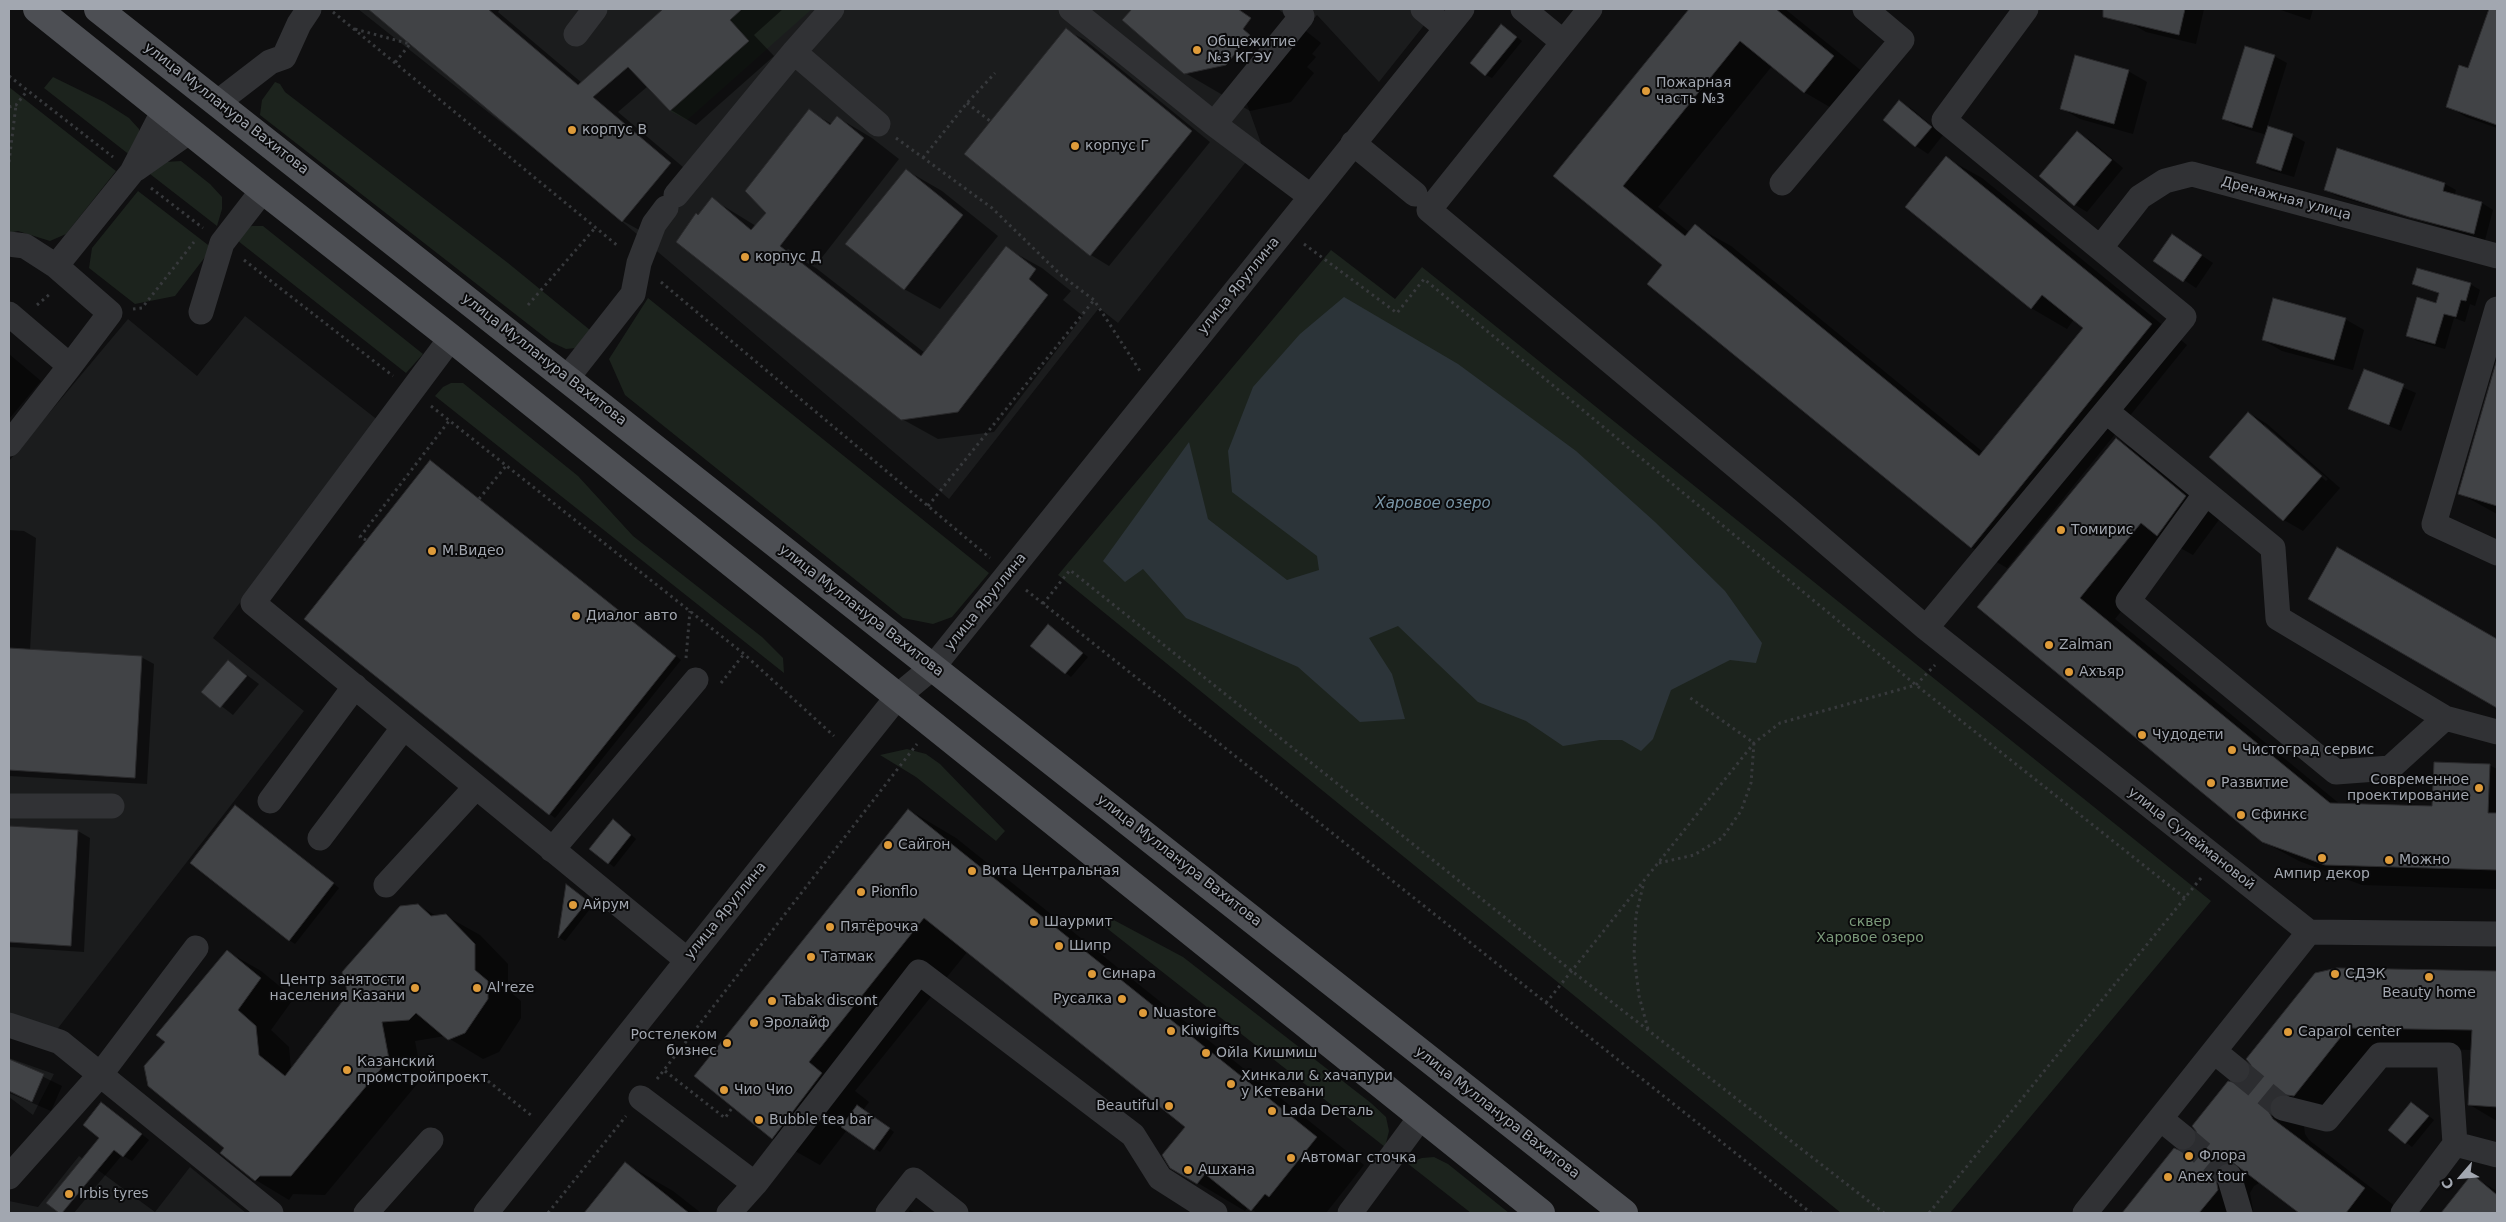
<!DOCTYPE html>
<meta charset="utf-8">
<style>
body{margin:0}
#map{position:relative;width:2506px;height:1222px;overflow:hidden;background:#0f0f10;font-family:"DejaVu Sans",sans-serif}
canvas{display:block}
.frame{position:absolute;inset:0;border:10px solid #a2a7b0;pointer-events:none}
.north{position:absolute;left:2436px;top:1152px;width:50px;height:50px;-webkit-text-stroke:4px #0a0a0b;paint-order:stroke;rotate:243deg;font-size:14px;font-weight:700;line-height:20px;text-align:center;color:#a2a7b0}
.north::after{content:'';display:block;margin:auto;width:18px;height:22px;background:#a2a7b0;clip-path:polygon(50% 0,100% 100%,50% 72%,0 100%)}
</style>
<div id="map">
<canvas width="2506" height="1222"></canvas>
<div class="frame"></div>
<div class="north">С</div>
</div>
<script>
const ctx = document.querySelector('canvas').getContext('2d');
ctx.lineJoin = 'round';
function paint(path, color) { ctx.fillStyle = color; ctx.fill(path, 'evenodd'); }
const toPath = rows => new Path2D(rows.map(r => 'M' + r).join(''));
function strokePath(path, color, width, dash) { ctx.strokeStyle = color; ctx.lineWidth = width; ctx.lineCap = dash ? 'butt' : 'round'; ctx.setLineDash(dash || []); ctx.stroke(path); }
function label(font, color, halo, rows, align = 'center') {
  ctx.font = font + ' "DejaVu Sans",sans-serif'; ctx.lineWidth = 4; ctx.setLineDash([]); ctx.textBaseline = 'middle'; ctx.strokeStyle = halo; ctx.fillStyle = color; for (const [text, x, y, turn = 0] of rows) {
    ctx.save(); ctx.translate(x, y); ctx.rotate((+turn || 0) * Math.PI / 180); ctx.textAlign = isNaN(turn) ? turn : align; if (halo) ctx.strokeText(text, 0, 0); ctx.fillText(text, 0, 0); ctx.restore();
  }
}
const built = toPath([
 [358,9,1437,9,1379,82,1317,15,1262,81,1247,104,1261,143,1118,323,1099,308,949,499,566,174],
 [245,316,379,421,213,638,304,711,55,1032,9,1016,9,461,128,319,197,376],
 [9,1058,54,1074,33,1115,9,1097],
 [79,1156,155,1212,190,1167,246,1213,9,1213,9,1201,38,1207]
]);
const green = toPath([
 [742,9,812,9,687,120,670,111,749,41,730,20],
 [53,77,104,102,129,118,139,129,139,146,131,156,44,88],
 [275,82,280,84,285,92,508,263,590,330,576,348,566,349,551,342,260,115,262,100],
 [9,87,116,171,66,234,50,241,18,231,9,233],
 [181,161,210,184,222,197,222,209,217,226,150,174,165,162],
 [138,191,212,248,175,296,135,304,89,268,92,248],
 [252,226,263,226,423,354,406,373,233,237,237,232],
 [1331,250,1395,299,1422,267,2211,901,1950,1213,1841,1213,1058,575],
 [648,298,989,573,952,617,933,624,903,618,625,395,609,359],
 [451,383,463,383,578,476,633,536,762,637,783,658,784,673,435,396,443,387],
 [907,749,926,754,940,764,1005,831,996,841,916,777,880,755],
 [1110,918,1183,957,1371,1103,1386,1117,1389,1131,1385,1147,1104,926],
 [1434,1157,1448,1164,1509,1213,1471,1213,1407,1163,1422,1158]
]);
const water = toPath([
 [1344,297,1458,364,1576,451,1655,522,1725,591,1762,643,1756,663,1730,660,1671,690,1653,739,1641,751,1622,740,1600,740,1563,746,1526,721,1478,702,1398,626,1369,638,1392,674,1405,719,1360,722,1298,667,1186,618,1143,569,1125,582,1103,561,1189,442,1208,519,1287,580,1319,570,1317,556,1232,492,1228,451,1253,387,1300,334]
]);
const shadow = toPath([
 [370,9,500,9,498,12,582,83,665,9,783,9,754,35,774,56,696,125,671,110,648,86,618,112,696,178,648,235,623,221],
 [1133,9,1278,9,1321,43,1312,54,1316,57,1307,67,1314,73,1291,102,1250,111,1185,73,1124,20],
 [1690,9,1785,9,1869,77,1840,113,1804,92,1772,66,1658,207,1690,233,1695,226,1731,246,1983,452,2085,327,2074,319,2067,329,2031,308,1946,158,1982,178,2187,345,2007,568,1971,547,1664,265,1555,176],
 [2132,9,2204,9,2196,44,2146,32,2129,22],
 [2278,9,2313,9,2310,20],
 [1502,26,1522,41,1492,78,1486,75],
 [1066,30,1085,40,1210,142,1109,266,1091,255],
 [2274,56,2287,63,2267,127,2292,135,2305,142,2294,177,2270,170,2258,163,2267,135,2236,126,2224,119],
 [2460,66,2497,80,2497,128,2466,117,2448,106],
 [2128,71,2147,82,2133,134,2080,119,2061,108],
 [1900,102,1912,109,1943,135,1928,154,1916,146,1885,120],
 [809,111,832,124,837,117,872,138,899,159,816,265,788,249,786,251,816,268,925,353,1006,248,1042,268,1071,291,1063,300,1083,316,994,432,938,439,902,419,698,216,712,199,756,226,768,213],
 [2077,133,2090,140,2123,168,2087,212,2074,204],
 [906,170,942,191,998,236,940,309,904,289],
 [2445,184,2456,190,2454,196,2482,203,2493,210,2485,240,2337,196,2325,190],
 [2173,236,2213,263,2196,288,2184,280],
 [2413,283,2470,284,2480,290,2475,306,2470,304,2465,322,2454,318,2445,349,2417,341,2407,335,2437,305,2440,294],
 [2345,319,2364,330,2353,370,2282,351,2263,340],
 [9,354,41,381,9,419],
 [2497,364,2497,514,2459,493],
 [2364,371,2416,393,2401,431,2350,409],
 [2249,413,2267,424,2340,488,2303,531,2284,520,2211,457],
 [2264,424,2328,479,2326,481,2264,427],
 [2116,439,2152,460,2221,517,2193,555,2175,545,2115,619,2341,805,2434,807,2489,765,2497,769,2497,889,2362,885,2299,861,2262,841,1979,607],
 [430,462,681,660,555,818,550,814],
 [9,530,24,531,36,538,30,651,141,657,154,664,147,784,9,776],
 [2338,549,2497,640,2497,707,2309,599],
 [1049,626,1088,657,1071,677,1066,673],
 [228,661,259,684,233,715,202,691],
 [241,810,339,888,295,944,289,940],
 [909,810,956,838,1364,1165,1326,1213,1257,1213,1248,1207,1245,1211,1171,1167,1186,1127,968,951,855,1091,869,1102,863,1110,894,1132,880,1152,847,1130,820,1165,772,1138],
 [619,824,636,839,614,867,591,849],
 [9,827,78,831,90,838,84,952,9,947],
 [567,886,593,905,565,941,560,938],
 [418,905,438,917,446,916,480,935,508,964,508,990,521,1001,521,1018,499,1052,483,1059,445,1036,415,1041,422,1078,325,1195,293,1194,289,1200,256,1180,222,1153,226,1148,166,1042,228,952,261,971,294,998,271,1030,289,1047,291,1069],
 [2337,969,2497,972,2497,1121,2470,1105,2473,1050,2384,1048,2304,1126,2305,1134,2309,1140,2400,1210,2397,1213,2301,1213,2261,1182,2254,1186,2250,1193,2253,1210,2251,1213,2123,1213,2174,1150,2180,1152,2196,1146,2198,1132,2250,1079],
 [9,1060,62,1086,51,1111,9,1093],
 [102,1103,149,1140,132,1161,122,1155,74,1213,61,1213,48,1203,101,1138],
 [2417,1107,2434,1120,2412,1147,2390,1130],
 [626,1164,673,1191,701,1213,586,1213],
 [2472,1176,2497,1191,2497,1213,2442,1213],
 [910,1210,916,1213,908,1213]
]);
const building = toPath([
 [368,9,488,9,578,85,663,9,742,9,730,20,749,41,670,111,628,67,593,97,671,163,622,222,368,9],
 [1132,9,1238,9,1251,18,1243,29,1250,35,1226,65,1184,74,1122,20,1132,9],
 [1689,9,1776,9,1834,56,1804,93,1740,41,1623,186,1685,236,1695,224,1979,456,2083,328,2042,295,2031,309,1905,207,1946,156,2152,324,1971,548,1647,284,1662,265,1553,176,1689,9],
 [2103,9,2185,9,2179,35,2103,17,2103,9],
 [2489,9,2497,9,2497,125,2446,107,2459,65,2468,68,2489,9],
 [1501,24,1517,37,1485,76,1470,63,1501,24],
 [1066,28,1192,131,1090,256,964,154,1066,28],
 [2245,46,2275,55,2252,128,2222,119,2245,46],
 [2075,55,2129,70,2114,124,2060,109,2075,55],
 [1899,100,1932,127,1915,147,1883,120,1899,100],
 [809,109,830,125,837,116,864,138,780,246,921,356,1006,246,1036,269,1029,279,1048,295,958,412,901,420,676,242,696,213,698,215,712,197,751,230,766,213,745,191,809,109],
 [2268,126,2293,134,2281,171,2256,163,2268,126],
 [2077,131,2112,160,2074,206,2039,176,2077,131],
 [2337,148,2445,183,2443,191,2482,202,2474,234,2409,217,2324,190,2337,148],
 [906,169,963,215,904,290,845,244,906,169],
 [2172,234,2202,255,2183,282,2153,261,2172,234],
 [2417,268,2471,283,2466,301,2461,300,2456,317,2444,314,2435,344,2406,336,2417,297,2436,303,2439,293,2412,284,2417,268],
 [2273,298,2346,318,2334,360,2262,340,2273,298],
 [2497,359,2497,506,2458,494,2497,359],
 [2364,369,2404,384,2389,425,2348,409,2364,369],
 [2248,412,2322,476,2283,521,2209,457,2248,412],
 [2116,438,2186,496,2157,536,2141,523,2080,598,2330,803,2432,806,2434,762,2490,764,2488,813,2497,813,2497,870,2325,865,2262,842,1977,607,2116,438],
 [430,460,676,656,549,815,304,619,430,460],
 [2337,547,2497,639,2497,708,2308,599,2337,547],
 [1048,624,1083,653,1065,674,1030,646,1048,624],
 [9,648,142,656,135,778,9,770,9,648],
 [228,660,247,676,220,708,201,692,228,660],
 [235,805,334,883,289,941,190,863,235,805],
 [908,809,1317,1137,1269,1197,1265,1194,1251,1211,1205,1174,1197,1184,1170,1168,1162,1155,1185,1127,924,918,809,1062,822,1073,772,1139,694,1076,908,809],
 [613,819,631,835,608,864,589,849,613,819],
 [9,826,78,830,71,946,9,942,9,826],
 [566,884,588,901,558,938,566,884],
 [418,904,431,916,446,914,475,944,475,970,488,981,488,999,465,1033,448,1040,416,1013,409,1020,382,1022,389,1059,291,1176,260,1176,255,1181,220,1153,224,1148,148,1086,144,1066,165,1042,156,1035,227,950,261,978,238,1010,256,1026,259,1055,285,1076,348,994,342,972,400,906,418,904],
 [2337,968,2497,971,2497,1107,2468,1105,2472,1030,2348,1028,2294,1096,2279,1094,2272,1098,2269,1105,2269,1112,2273,1119,2365,1188,2346,1213,2299,1213,2232,1162,2224,1162,2218,1167,2215,1173,2218,1190,2199,1213,2122,1213,2174,1148,2181,1151,2194,1146,2197,1139,2196,1131,2192,1126,2228,1081,2242,1084,2248,1079,2251,1065,2246,1059,2315,973,2337,968],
 [9,1059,44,1074,32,1102,9,1091,9,1059],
 [101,1102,142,1134,123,1157,114,1150,62,1213,59,1213,46,1203,99,1138,83,1125,101,1102],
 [2411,1102,2429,1116,2405,1144,2388,1130,2411,1102],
 [857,1105,890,1128,874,1150,841,1127,857,1105],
 [625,1162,689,1213,584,1213,625,1162],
 [2472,1174,2497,1195,2497,1213,2441,1213,2472,1174]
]);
const minorTunnel = toPath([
 [2237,1070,2283,1108],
 [2183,1137,2229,1176]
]);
const path = toPath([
 [333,12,618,246],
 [355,29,410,44,394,64],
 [9,76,113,157],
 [967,103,990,121],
 [9,107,16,105,27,91],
 [896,138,992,208,1062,276,1094,300,1140,371],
 [923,158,967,103,995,73],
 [9,162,16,105],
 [151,188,203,228],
 [1304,244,1397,313,1424,279,1916,685,2185,898],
 [244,260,393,376],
 [661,282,990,558],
 [37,305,51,293],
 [528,305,595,228],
 [133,309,142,308,194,242],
 [431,406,744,654,834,736],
 [479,499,506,466],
 [928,506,1094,300],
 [366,540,360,537,449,421],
 [1026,590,1811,1213],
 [1043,604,1070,570,1573,972,1884,1213],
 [686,658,690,611],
 [721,683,744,654],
 [1659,863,1694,855,1722,838,1741,811,1751,783,1754,743,1689,697],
 [1643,886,1636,915,1634,955,1639,996,1648,1029],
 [1546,1003,1754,743,1780,723,1916,685,1935,665],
 [665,1071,725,1118,732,1108],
 [657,1079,917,744],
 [488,1081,532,1116],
 [548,1213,626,1116],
 [1929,1213,2201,878]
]);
const minor = toPath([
 [1071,9,1214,124],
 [1295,9,1302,16,1214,124,1310,196],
 [1423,9,1445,27],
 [1523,9,1563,42],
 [1590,9,1429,210,1787,509,1926,628,2309,932,2497,934],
 [576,34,595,9],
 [794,52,878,124],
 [218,102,270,62,284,57,299,24,309,9],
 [1353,143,1415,194],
 [136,169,190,131],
 [1782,183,1902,40,1865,9],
 [676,195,794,52,832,9],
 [9,244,25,246,56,266,110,313,70,366,9,314],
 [2101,247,2140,197,2165,181,2192,174,2497,256],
 [56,266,132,172,164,110],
 [2497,309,2434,524,2497,553],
 [201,312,222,243,263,190],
 [451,338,253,603,687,960],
 [567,378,633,294,639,263,654,224,666,208],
 [2106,411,2206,493,2128,601,2336,772,2390,768,2445,718,2497,732],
 [9,444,70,366],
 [2206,493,2273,548,2278,618,2445,718],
 [1926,628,2184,317,1944,120,2026,9],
 [270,801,355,686],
 [9,806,112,806],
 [320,838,404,727],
 [552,850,696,680],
 [386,885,476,787],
 [9,1025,60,1042,271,1213],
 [2215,1052,2237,1070],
 [641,1098,755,1184,729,1213],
 [2283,1108,2327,1119,2380,1055,2449,1055,2455,1144],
 [2162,1120,2183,1137],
 [2229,1176,2240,1213],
 [9,1177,100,1075,196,948],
 [755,1184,919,972,1133,1135,1160,1178,1215,1213],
 [366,1213,431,1140],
 [486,1213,898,696,933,667,1462,9],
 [888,1213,914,1180,956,1213],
 [1350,1213,1420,1118],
 [2085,1213,2309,932],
 [2403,1213,2455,1144,2497,1155]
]);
const major = toPath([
 [37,9,263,190,451,338,1541,1213],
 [98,9,1624,1213]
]);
const markers = [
 [1197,50,5,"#de9b3a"],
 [1646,91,5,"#de9b3a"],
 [572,130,5,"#de9b3a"],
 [1075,146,5,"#de9b3a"],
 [745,257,5,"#de9b3a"],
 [2061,530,5,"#de9b3a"],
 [432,551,5,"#de9b3a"],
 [576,616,5,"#de9b3a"],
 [2049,645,5,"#de9b3a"],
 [2069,672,5,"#de9b3a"],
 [2142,735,5,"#de9b3a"],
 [2232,750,5,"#de9b3a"],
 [2211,783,5,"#de9b3a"],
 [2479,788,5,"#de9b3a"],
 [2241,815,5,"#de9b3a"],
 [888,845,5,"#de9b3a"],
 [2322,858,5,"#de9b3a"],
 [2389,860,5,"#de9b3a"],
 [972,871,5,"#de9b3a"],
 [861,892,5,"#de9b3a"],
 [573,905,5,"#de9b3a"],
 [1034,922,5,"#de9b3a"],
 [830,927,5,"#de9b3a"],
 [1059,946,5,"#de9b3a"],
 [811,957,5,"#de9b3a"],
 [1092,974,5,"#de9b3a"],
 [2335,974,5,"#de9b3a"],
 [2429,977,5,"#de9b3a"],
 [415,988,5,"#de9b3a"],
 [477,988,5,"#de9b3a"],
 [1122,999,5,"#de9b3a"],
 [772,1001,5,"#de9b3a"],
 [1143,1013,5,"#de9b3a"],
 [754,1023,5,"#de9b3a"],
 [1171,1031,5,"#de9b3a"],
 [2288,1032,5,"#de9b3a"],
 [727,1043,5,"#de9b3a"],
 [1206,1053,5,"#de9b3a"],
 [347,1070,5,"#de9b3a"],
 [1231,1084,5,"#de9b3a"],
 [724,1090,5,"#de9b3a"],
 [1169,1106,5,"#de9b3a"],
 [1272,1111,5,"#de9b3a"],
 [759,1120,5,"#de9b3a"],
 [2189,1156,5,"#de9b3a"],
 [1291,1158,5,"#de9b3a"],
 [1188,1170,5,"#de9b3a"],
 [2168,1177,5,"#de9b3a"],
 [69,1194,5,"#de9b3a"]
];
const poiNames = [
 ["Общежитие",1207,42],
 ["№3 КГЭУ",1207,58],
 ["Пожарная",1656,83],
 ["часть №3",1656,99],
 ["корпус В",582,130],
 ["корпус Г",1085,146],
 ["корпус Д",755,257],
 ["Томирис",2071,530],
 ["М.Видео",442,551],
 ["Диалог авто",586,616],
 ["Zalman",2059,645],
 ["Ахъяр",2079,672],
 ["Чудодети",2152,735],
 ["Чистоград сервис",2242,750],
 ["Современное",2469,780,"right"],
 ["проектирование",2469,796,"right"],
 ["Развитие",2221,783],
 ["Сфинкс",2251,815],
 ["Сайгон",898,845],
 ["Можно",2399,860],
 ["Вита Центральная",982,871],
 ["Ампир декор",2322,874,"center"],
 ["Pionflo",871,892],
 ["Айрум",583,905],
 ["Шаурмит",1044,922],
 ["Пятёрочка",840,927],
 ["Шипр",1069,946],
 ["Татмак",821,957],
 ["Синара",1102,974],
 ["СДЭК",2345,974],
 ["Центр занятости",405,980,"right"],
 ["населения Казани",405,996,"right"],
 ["Al'reze",487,988],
 ["Beauty home",2429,993,"center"],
 ["Русалка",1112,999,"right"],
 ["Tabak discont",782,1001],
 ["Nuastore",1153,1013],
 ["Эролайф",764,1023],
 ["Kiwigifts",1181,1031],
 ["Caparol center",2298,1032],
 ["Ростелеком",717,1035,"right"],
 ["бизнес",717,1051,"right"],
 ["Ойla Кишмиш",1216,1053],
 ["Казанский",357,1062],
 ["промстройпроект",357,1078],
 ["Хинкали & хачапури",1241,1076],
 ["у Кетевани",1241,1092],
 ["Чио Чио",734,1090],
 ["Beautiful",1159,1106,"right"],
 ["Lada Dеталь",1282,1111],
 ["Bubble tea bar",769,1120],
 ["Флора",2199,1156],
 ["Автомаг сточка",1301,1158],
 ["Ашхана",1198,1170],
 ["Anex tour",2178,1177],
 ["Irbis tyres",79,1194]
];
const streetNames = [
 ["улица Мулланура Вахитова",226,109,38],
 ["Дренажная улица",2286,199,15],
 ["улица Яруллина",1239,286,-51],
 ["улица Мулланура Вахитова",544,360,38],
 ["улица Яруллина",986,602,-51],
 ["улица Мулланура Вахитова",861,611,38],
 ["улица Сулеймановой",2191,839,38],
 ["улица Мулланура Вахитова",1179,861,38],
 ["улица Яруллина",726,911,-51],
 ["улица Мулланура Вахитова",1497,1113,38]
];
const parkNames = [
 ["сквер",1870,922],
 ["Харовое озеро",1870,938]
];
const waterNames = [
 ["Харовое озеро",1433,504]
];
paint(built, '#1b1c1d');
paint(green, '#1c231d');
paint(water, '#2c3439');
paint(shadow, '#0007');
paint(building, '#414346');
strokePath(building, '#2a2a2c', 1);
strokePath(minorTunnel, '#2c2d30', 25, [25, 12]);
strokePath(path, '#37393c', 3, [2.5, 4]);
strokePath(minor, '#313235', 25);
strokePath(major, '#4d4f54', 28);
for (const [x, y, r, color] of markers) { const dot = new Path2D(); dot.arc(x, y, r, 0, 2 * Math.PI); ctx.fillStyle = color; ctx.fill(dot); strokePath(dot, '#0a0a0b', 2); }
label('14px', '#a2a7b0', '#0a0a0b', poiNames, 'left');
label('14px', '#a2a7b0', '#0a0a0b', streetNames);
label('14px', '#7b997a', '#0a0a0b', parkNames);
label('italic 15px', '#7b97a8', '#0a0a0b', waterNames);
</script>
